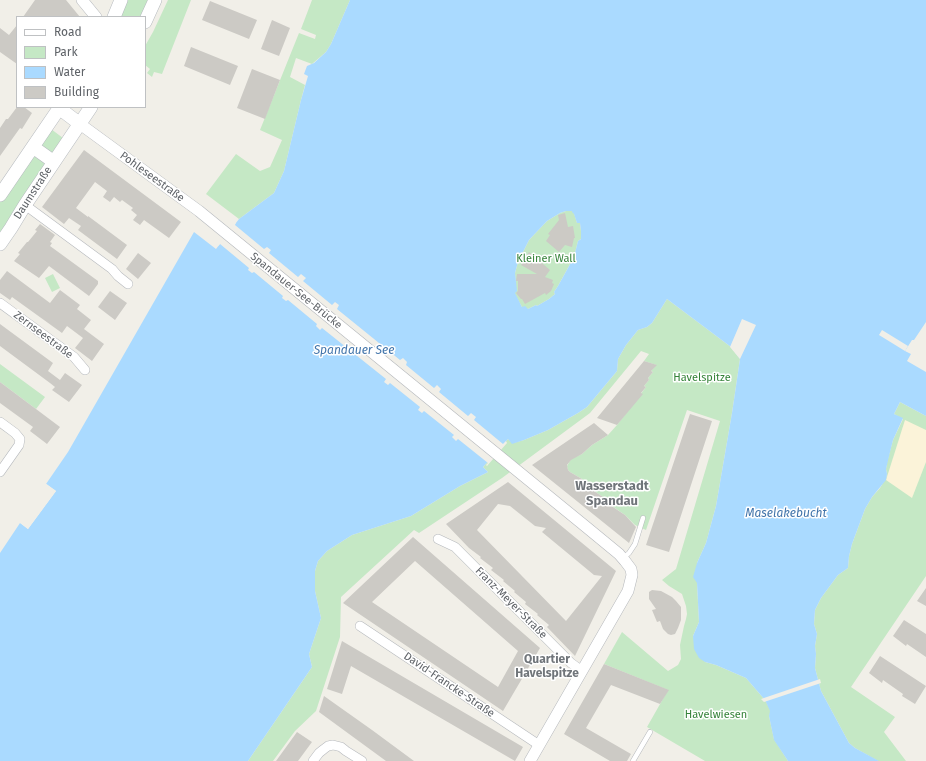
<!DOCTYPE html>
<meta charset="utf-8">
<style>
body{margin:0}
#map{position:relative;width:926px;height:761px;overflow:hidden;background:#f1efe8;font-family:"Fira Sans",sans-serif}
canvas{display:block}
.legend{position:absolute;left:16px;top:16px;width:130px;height:92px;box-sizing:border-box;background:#fff;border:1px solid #bfc1c3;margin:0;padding:5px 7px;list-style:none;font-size:12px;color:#5f6368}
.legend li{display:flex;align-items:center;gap:8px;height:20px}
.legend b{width:20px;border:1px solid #bfc1c3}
</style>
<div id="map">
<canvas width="926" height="761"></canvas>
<ul class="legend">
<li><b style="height:5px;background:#fff"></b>Road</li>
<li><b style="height:11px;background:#c5e8c5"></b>Park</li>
<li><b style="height:11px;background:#aadaff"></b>Water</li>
<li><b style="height:11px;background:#cccac5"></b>Building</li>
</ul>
</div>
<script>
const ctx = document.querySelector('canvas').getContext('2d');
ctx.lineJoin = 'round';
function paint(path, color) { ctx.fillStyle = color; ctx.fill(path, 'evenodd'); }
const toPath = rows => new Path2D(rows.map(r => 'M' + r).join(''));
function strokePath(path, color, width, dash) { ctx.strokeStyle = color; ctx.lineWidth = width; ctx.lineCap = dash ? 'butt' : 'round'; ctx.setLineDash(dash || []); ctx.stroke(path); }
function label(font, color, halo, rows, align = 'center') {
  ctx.font = font + ' "Fira Sans",sans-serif'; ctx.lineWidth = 3; ctx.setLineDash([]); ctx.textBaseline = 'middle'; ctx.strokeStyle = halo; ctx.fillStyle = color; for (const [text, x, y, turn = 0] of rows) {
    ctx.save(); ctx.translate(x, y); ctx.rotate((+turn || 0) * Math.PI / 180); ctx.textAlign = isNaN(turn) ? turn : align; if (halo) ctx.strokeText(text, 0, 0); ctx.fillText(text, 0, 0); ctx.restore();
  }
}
const green = toPath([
 [126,0,150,0,142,17,119,17],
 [168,0,191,0,162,74,154,72,152,77,147,73,150,69,145,65,145,46,153,32],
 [312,0,350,0,331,44,326,52,312,64,296,58,290,77,305,85,301,100,284,171,274,193,239,219,206,194,236,154,260,171,270,167,282,140,260,130,299,33,315,39,316,35,301,29],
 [51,129,63,138,52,154,40,146],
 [33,154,38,156,46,164,0,235,0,202],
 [566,211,572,211,574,213,577,223,580,223,581,231,581,239,578,241,574,257,558,286,554,292,555,294,549,299,537,306,536,305,528,309,522,307,514,293,516,291,515,273,518,262,529,240,547,221,560,213],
 [53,274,60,288,52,292,45,278],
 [667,299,731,347,740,359,732,413,716,506,706,543,697,563,697,583,699,622,693,636,705,662,716,665,746,678,765,700,771,711,769,716,774,739,788,761,705,761,647,727,668,690,604,664,622,632,668,671,678,665,681,659,680,645,684,626,686,619,687,614,686,606,682,594,669,586,662,580,676,569,720,421,687,410,646,530,635,525,625,515,612,506,603,497,591,489,582,479,570,472,568,470,567,466,571,459,582,454,592,445,608,435,617,425,646,387,644,386,649,380,648,378,653,372,651,371,656,365,644,361,649,354,641,351,590,413,502,478,419,533,414,530,341,597,340,637,316,711,295,731,273,761,248,761,312,667,309,654,321,618,315,591,315,571,318,561,327,551,352,535,411,516,460,486,488,472,483,467,508,439,513,443,524,440,548,430,578,413,587,407,617,371,618,359,626,345,638,330,647,327,652,323],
 [0,364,45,397,36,409,0,382],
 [900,402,926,416,926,576,851,687,895,717,884,732,906,761,878,761,855,748,849,743,821,691,815,668,816,654,815,646,817,634,814,624,815,610,821,598,838,575,848,568,849,556,852,544,865,509,872,497,880,488,886,478,887,474,886,469,887,462,893,440,903,419,894,414]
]);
const sand = toPath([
 [905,420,926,430,926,462,912,498,886,480]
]);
const water = toPath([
 [350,0,926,0,926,322,914,340,912,340,905,351,911,354,907,361,926,372,926,416,900,402,894,414,903,418,893,440,890,452,886,469,887,474,886,480,872,497,865,509,852,544,849,556,848,568,838,575,821,598,815,610,814,624,817,634,815,646,816,654,815,668,821,691,849,743,855,748,879,761,788,761,774,740,769,716,770,711,765,700,746,678,716,665,705,662,699,658,694,649,693,636,699,622,697,583,693,577,697,563,706,543,716,506,732,413,740,359,731,347,667,299,652,323,647,327,638,330,626,345,618,359,617,371,587,407,578,413,548,430,524,440,512,444,508,439,483,467,488,472,460,486,411,516,352,535,327,551,318,561,315,571,315,591,321,618,309,654,312,667,248,761,0,761,0,553,20,523,28,529,56,491,46,484,68,452,194,232,216,249,239,219,274,193,284,171,301,100,308,76,304,74,307,66,314,63,326,52,331,44],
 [566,211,572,211,572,212,574,214,577,223,580,223,581,231,581,239,578,241,574,257,558,286,554,292,555,294,549,299,537,306,536,305,528,309,525,306,522,307,515,293,517,291,515,273,518,262,529,240,547,221,560,213]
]);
const pier = toPath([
 [235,221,236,222,235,225,264,249,267,247,271,250,269,253,298,277,301,274,306,278,303,281,332,305,335,302,339,305,337,309,400,360,403,358,407,362,406,365,434,388,437,385,441,389,439,392,468,416,471,413,476,417,474,420,503,444,506,441,507,443,487,466,486,465,488,463,458,439,456,441,452,437,454,435,424,411,422,413,418,410,420,407,390,383,388,385,384,382,386,379,322,328,320,330,316,326,317,324,288,300,286,301,282,298,283,296,254,272,252,273,248,270,249,268,220,244,218,246,216,245],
 [742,319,756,325,740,359,730,347],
 [882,330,908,346,905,351,879,335],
 [45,483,56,491,28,529,19,522,21,522,28,526,54,491,45,485],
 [820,679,821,683,764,702,761,699]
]);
const building = toPath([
 [35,0,66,0,80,17,23,17],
 [210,1,257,20,249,39,202,20],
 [272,20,290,28,279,56,261,49],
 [17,25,17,64,0,52,0,28,9,35],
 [191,47,238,66,230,85,184,66],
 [252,69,280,80,265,119,237,108],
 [17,107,24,107,32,113,22,129,20,128,0,156,0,128,6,119,8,119],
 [84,150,181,222,169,238,144,220,140,225,133,220,137,215,131,210,133,208,122,200,120,202,114,197,110,202,103,197,107,191,95,182,76,208,88,217,88,216,127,245,117,259,78,230,81,226,69,218,64,224,42,207],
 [565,213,568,227,573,226,575,238,574,238,572,247,565,245,559,252,546,241,550,235,548,234,559,220,558,215],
 [40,224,55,235,50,242,52,243,50,246,98,281,98,284,89,296,49,266,39,278,14,261,20,254,18,253,27,242,28,242,37,231,35,230],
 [529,252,550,270,545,277,553,280,552,283,554,284,551,291,546,295,545,293,525,304,522,299,521,299,516,293,518,291,518,281,516,281,517,274,537,274,521,265],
 [138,253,151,263,138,279,126,269],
 [7,271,50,303,60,290,80,305,77,309,91,320,84,329,104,344,92,361,75,348,83,338,67,326,62,333,12,297,10,300,0,293,0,280],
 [110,291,127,303,115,320,98,307],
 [0,324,53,363,48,371,60,380,65,373,82,385,69,402,52,390,55,387,50,383,0,346],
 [644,361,657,365,651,371,653,372,648,378,649,380,644,386,646,387,641,393,643,394,617,425,597,418],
 [0,382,60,427,47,444,30,431,33,427,0,403],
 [690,414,712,421,669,552,646,545],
 [594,423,608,435,592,445,582,454,571,460,567,465,568,470,570,472,582,479,591,489,603,497,613,507,625,515,636,527,629,543,532,465],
 [508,482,616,571,575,656,547,627,549,625,537,615,538,614,525,604,526,602,514,592,515,591,503,581,504,580,491,570,493,568,480,558,481,557,469,548,446,524],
 [498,504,510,506,535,526,546,528,542,532,594,575,602,576,566,621,477,530],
 [413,537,540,648,503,711,343,603],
 [415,561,518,651,498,687,372,602],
 [926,588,926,606,917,601],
 [652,590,661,591,672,597,676,601,681,607,681,620,678,628,675,634,671,635,668,634,663,629,660,621,657,622,652,610,656,609,649,599,649,592],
 [904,620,926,634,926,657,907,644,906,646,893,636],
 [342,641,523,747,515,761,351,666,342,694,327,689],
 [880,656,926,686,915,704,902,696,903,694,883,680,882,683,869,673],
 [604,664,669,690,660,704,611,685,586,728,631,754,627,761,610,761,564,734],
 [324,696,372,730,414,761,386,761,319,712],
 [297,732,312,742,298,761,276,761]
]);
const service = toPath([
 [623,558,629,553,635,544,643,518],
 [633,761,650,732]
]);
const minor = toPath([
 [25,205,112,269,118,276,128,284],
 [0,303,74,357,85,370],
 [0,422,15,433,20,439,19,445,0,472],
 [438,539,455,547,571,663,582,671],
 [360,626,539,745],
 [313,761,319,753,324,749,328,746,333,745,341,747,346,751,362,761]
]);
const tertiary = toPath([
 [82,0,96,17],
 [80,124,199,211,585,526,619,554,625,561,631,569,632,575,628,591,530,761]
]);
const secondary = toPath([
 [114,17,121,0],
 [145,22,155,0],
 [59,108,80,124],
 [33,147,54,162],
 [0,195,60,107],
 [0,244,11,228,25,205,91,107]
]);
const streetNames = [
 ["Pohleseestraße",152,177,36],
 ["Daumstraße",33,193,-57],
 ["Spandauer-See-Brücke",296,291,39],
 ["Zernseestraße",43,335,37],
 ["Franz-Meyer-Straße",511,603,45],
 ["David-Francke-Straße",449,685,34]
];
const parkNames = [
 ["Kleiner Wall",546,259],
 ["Havelspitze",702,378],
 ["Havelwiesen",716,715]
];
const waterNames = [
 ["Spandauer See",354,351],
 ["Maselakebucht",786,514]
];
const neighbourhoodNames = [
 ["Quartier",547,660],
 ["Havelspitze",547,674]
];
const quarterNames = [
 ["Wasserstadt",612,486],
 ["Spandau",612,501]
];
paint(green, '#c5e8c5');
paint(sand, '#fbf3d9');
paint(water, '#aadaff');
paint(pier, '#f1efe8');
paint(building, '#cccac5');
strokePath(service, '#b5b8bc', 5.5);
strokePath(minor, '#b5b8bc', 10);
strokePath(tertiary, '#b5b8bc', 12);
strokePath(secondary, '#b6babf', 14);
strokePath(service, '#fff', 4.5);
strokePath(minor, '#fff', 9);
strokePath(tertiary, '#fff', 11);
strokePath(secondary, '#fff', 13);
label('11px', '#5f6368', '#fff', streetNames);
label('11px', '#348238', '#fff', parkNames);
label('italic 12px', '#4174aa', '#fff', waterNames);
label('bold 12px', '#70757a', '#fff', neighbourhoodNames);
label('bold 13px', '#70757a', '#fff', quarterNames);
</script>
